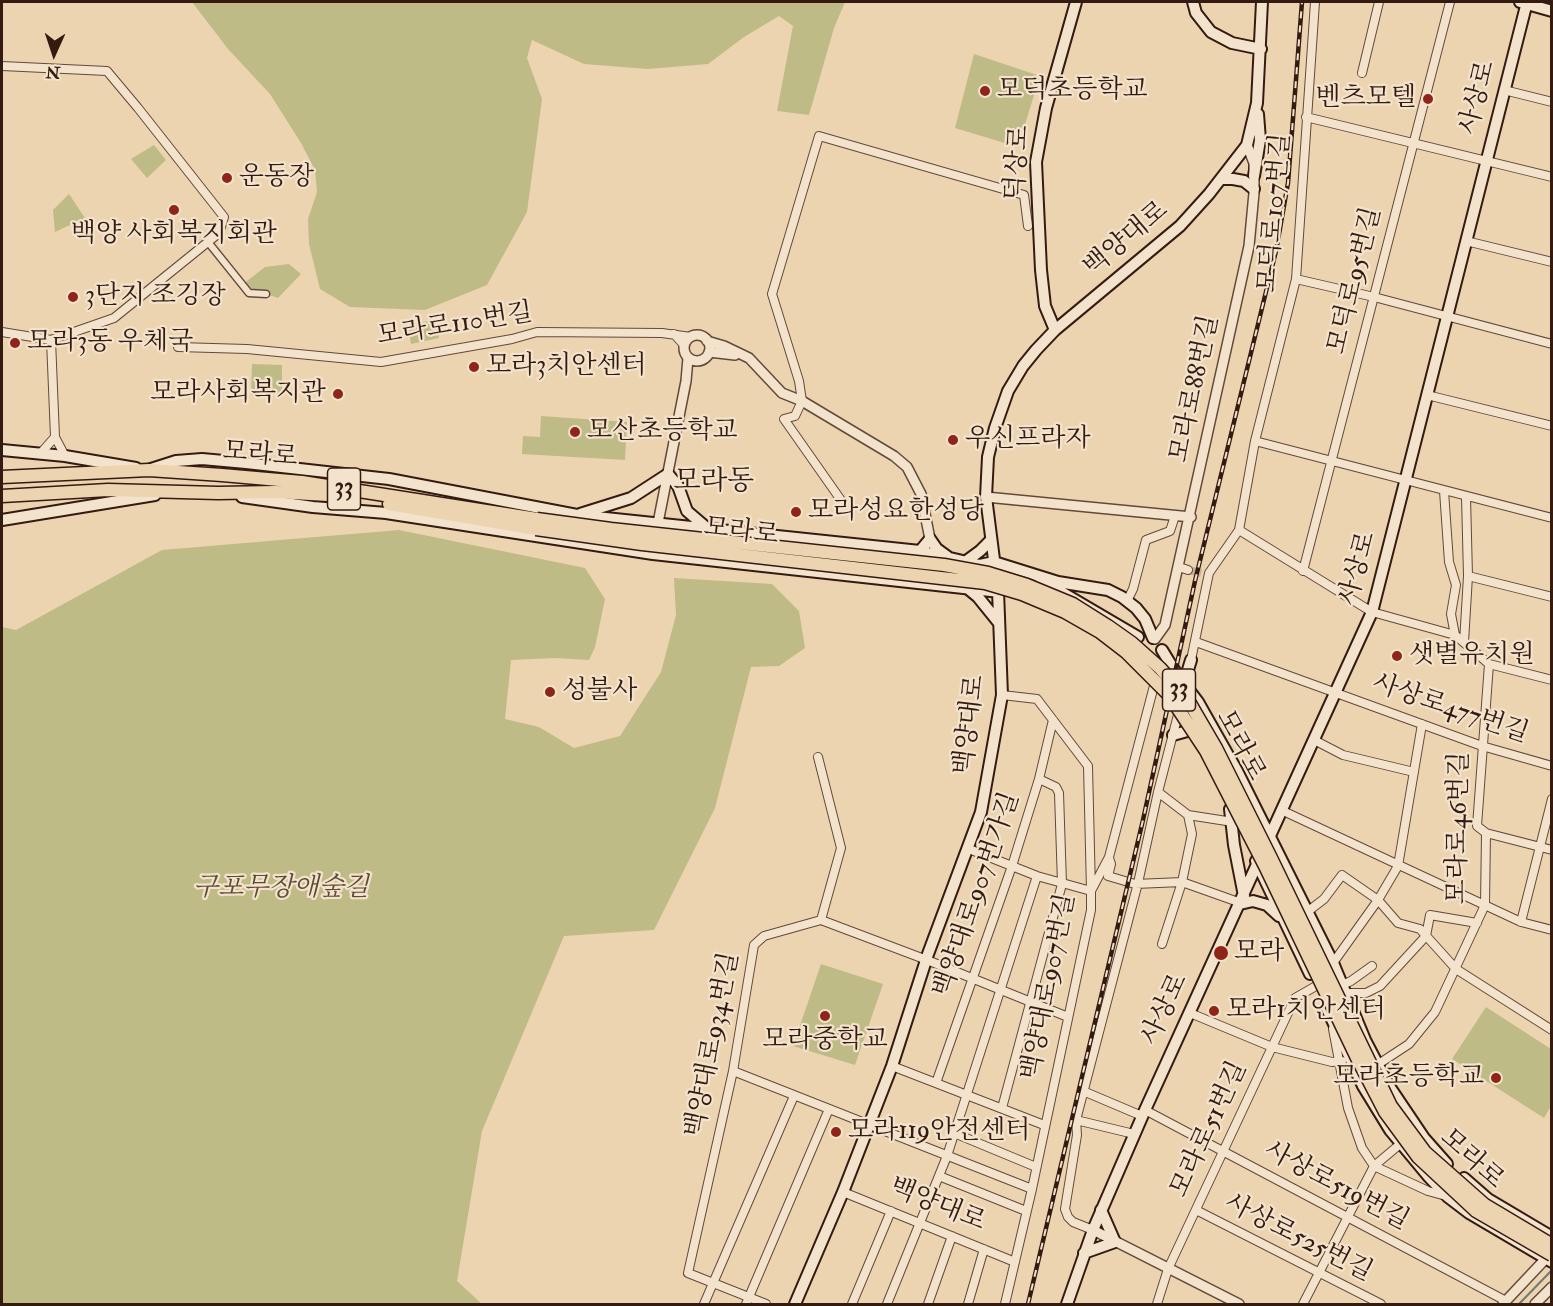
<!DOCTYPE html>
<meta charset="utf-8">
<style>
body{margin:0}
#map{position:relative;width:1553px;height:1306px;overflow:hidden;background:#edd4b0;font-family:"IM FELL Double Pica",serif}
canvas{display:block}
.frame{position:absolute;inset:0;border:3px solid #341b12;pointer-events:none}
.north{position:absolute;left:24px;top:24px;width:60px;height:60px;-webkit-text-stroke:4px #f3e3cc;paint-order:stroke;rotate:183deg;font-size:16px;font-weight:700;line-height:24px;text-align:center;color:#341b12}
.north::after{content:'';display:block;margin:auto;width:21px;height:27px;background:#341b12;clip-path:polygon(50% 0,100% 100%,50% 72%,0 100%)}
</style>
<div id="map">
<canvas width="1553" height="1306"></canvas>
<div class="frame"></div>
<div class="north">N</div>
</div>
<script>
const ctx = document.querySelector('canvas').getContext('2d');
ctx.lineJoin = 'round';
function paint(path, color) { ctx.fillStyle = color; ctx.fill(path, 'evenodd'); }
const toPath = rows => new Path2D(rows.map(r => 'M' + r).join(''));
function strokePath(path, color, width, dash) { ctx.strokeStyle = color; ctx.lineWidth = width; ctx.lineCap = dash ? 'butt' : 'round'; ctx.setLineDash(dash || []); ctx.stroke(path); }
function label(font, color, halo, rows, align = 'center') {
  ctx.font = font + ' "IM FELL Double Pica","Noto Serif KR",serif'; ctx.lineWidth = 4.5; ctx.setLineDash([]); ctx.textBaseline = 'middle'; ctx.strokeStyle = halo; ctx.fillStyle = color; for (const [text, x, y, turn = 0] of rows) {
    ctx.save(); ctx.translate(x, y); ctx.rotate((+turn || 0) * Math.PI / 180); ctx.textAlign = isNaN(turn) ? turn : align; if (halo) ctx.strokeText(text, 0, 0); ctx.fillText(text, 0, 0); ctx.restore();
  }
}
const green = toPath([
 [192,2,845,2,834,28,809,115,777,111,793,26,779,16,744,37,708,64,648,69,584,64,532,40,527,58,542,99,527,212,487,285,425,310,350,307,320,289,309,244,308,219,317,192,315,170,301,143,270,94,228,49],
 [974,54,1040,76,1018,147,955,128],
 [154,145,166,160,147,178,131,159],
 [69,194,85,218,55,232,53,210],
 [289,264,301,274,278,298,242,285,265,267],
 [436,319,439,338,411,344,408,326],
 [252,364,282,365,282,394,251,395],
 [541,416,627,422,625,460,522,454,523,436,540,437],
 [399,530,585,568,605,599,595,647,589,660,555,658,511,660,505,719,539,727,574,748,620,736,661,672,676,615,674,578,772,584,799,611,805,648,779,666,751,667,715,808,654,930,564,936,482,1131,457,1281,482,1304,2,1304,2,627,16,630,162,550],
 [821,964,883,984,855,1065,793,1046],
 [1486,1007,1551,1049,1551,1106,1544,1118,1452,1059]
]);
const stream = toPath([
 [1519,1304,1552,1270]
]);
const minorTunnel = toPath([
 [1188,570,1201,573]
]);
const pedestrian = toPath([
 [208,242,249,293,266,294]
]);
const minor = toPath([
 [2,66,107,71,138,108,224,217,219,233,114,318,51,340,2,332],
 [1362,73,1379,2],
 [1504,90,1552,102],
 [1306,117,1552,177],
 [1466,241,1552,262],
 [1296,279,1374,297,1552,344],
 [674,334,684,345],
 [51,340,55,437,65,456],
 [178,347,247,349,381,362,512,339,537,332,662,333,691,337],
 [1427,395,1552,426],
 [1255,441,1552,518],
 [40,454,55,437],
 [1444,491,1449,562,1456,585,1451,614,1455,635],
 [843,503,784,419,795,416,802,401,799,381,772,294,819,136,1024,195,1028,226],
 [1239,530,1255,441,1296,279,1315,2],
 [1179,567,1188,570],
 [1303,571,1450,2],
 [1468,576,1552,597],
 [1127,601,1133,589,1146,540,1170,531,1175,516],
 [1196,642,1482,746,1552,766],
 [1464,642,1468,576,1466,497],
 [1191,660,1209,573,1239,530,1372,612,1455,635,1489,664,1552,680],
 [1002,695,1037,699,1088,766,1091,891,1091,910,1032,1189,1005,1304],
 [1314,740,1343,755,1414,772],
 [818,757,841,848,821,920],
 [1158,792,1188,815,1192,834,1182,882,1162,944],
 [1281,810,1521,922,1552,930],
 [1188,815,1233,822],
 [1486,833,1552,850],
 [969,849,1037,876,1091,891,1109,857,1155,682],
 [1109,858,1111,864,1108,876,1135,884,1182,882,1241,903],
 [1307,912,1324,899,1342,875,1378,900,1398,923,1420,929,1456,969,1552,1030],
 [1521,922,1552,799],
 [1333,963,1378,900,1398,866,1422,724],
 [1342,985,1351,981,1372,966],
 [1345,993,1366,993,1380,986,1426,936,1430,915,1477,923],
 [1190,1013,1272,1047,1332,1062,1342,1061],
 [1333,1029,1348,1108,1362,1148,1374,1166,1428,1191,1446,1196],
 [1377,1065,1409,1044,1435,1012,1485,905,1486,833,1477,826,1489,664],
 [892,1066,1044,1125],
 [733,1071,1032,1189],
 [936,1083,1012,866,1039,779,1053,720],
 [1083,1091,1142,1116],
 [1002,1108,1062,884,1059,793,1056,787,1039,779],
 [1145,1110,1506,1301],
 [1076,1120,1134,1134],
 [954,1133,1036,1167],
 [939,1176,1026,1211],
 [843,1192,1015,1262],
 [1196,1210,1381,1304],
 [1093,1230,1073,1222,1068,1217,1065,1209,1077,1135,1076,1120,1138,883,1158,792,1179,711],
 [704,1304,794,1096],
 [746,1304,829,1109],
 [766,1304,688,1273,733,1071,754,945,764,936,821,920,927,960,1068,1017],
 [852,1304,891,1211],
 [887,1304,947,1156,1037,876],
 [928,1304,952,1236],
 [968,1304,984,1249],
 [1157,1304,1168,1269,1295,998,1316,986],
 [1303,1304,1374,1166,1405,1140]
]);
const tertiary = toPath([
 '684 348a13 13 0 1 1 26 0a13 13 0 1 1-26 0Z',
 [707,341,724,346,749,358,782,393,802,401,894,456,907,467,921,494,930,539],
 [709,352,735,355],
 [986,497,1191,517],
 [657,528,686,381,688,358],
 [1155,639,1165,625,1249,246,1254,193,1254,163,1247,145],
 [1093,1230,1239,1304],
 [1503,1304,1550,1254],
 [1535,1304,1552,1287]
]);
const secondary = toPath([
 [1193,2,1196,13,1211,32,1232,43,1261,49],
 [1520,2,1552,11],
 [1254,176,1260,140,1258,114],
 [1221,179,1233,179,1244,181,1254,189],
 [1055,330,1045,306,1041,270,1036,162,1046,108,1076,2],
 [2,450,65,456,136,468],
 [151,469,176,461,202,459,246,463,389,479,577,515,920,551,980,565,994,562,1058,582,1108,590,1122,597,1136,608,1145,619,1153,638],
 [242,497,313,507,386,513,653,554,1000,592],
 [580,514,631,498,668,474,678,486,687,511,708,529],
 [2,520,155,495],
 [920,551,930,539,937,549,948,557],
 [965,562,980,551,991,540],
 [1040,583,1058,590,1138,637],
 [967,588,978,597,999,623],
 [1162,650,1176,673,1198,702,1237,771,1333,963,1365,1040,1389,1086,1424,1138,1447,1164],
 [1184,683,1191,660],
 [1173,735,1191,730],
 [1230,809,1234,845,1244,896],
 [1256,861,1310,974],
 [1240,904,1253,901,1267,905,1279,916],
 [1327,1009,1363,1086,1390,1130,1429,1177,1448,1197,1469,1213,1552,1262],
 [1464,1178,1488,1199,1552,1237],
 [1084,1253,1115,1242,1101,1210],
 [795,1304,843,1192,892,1066,928,954,981,812,1002,695,998,591,986,497,988,457,995,428,1008,391,1023,366,1036,350,1055,330,1180,226,1209,194,1247,145,1257,103,1262,2],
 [1067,1304,1093,1230,1145,1110,1372,612,1527,2]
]);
const trunk = toPath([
 [2,477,149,470,222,475,302,482,537,519],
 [2,496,108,490,218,493,276,492,345,496],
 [389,504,536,529]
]);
const rail = toPath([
 [1028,1304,1143,820,1195,581,1276,251,1288,183,1302,2]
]);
const trunkBridge = toPath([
 [537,519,611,529,944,565,988,573,1027,585,1073,604,1108,626,1132,643,1160,668,1188,700,1216,748,1271,858,1391,1106,1425,1152,1485,1205,1552,1245],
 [536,529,642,544,985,583,1022,594,1065,612,1100,632,1126,652,1169,695,1206,751,1265,866,1357,1058,1385,1112,1418,1157,1476,1211,1552,1255]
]);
const markers = [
 [985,91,6,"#8f2418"],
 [1428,99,6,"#8f2418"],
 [227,178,6,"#8f2418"],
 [174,210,6,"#8f2418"],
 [73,297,6,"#8f2418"],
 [15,343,6,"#8f2418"],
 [474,367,6,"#8f2418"],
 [338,394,6,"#8f2418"],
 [575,432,6,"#8f2418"],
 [953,440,6,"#8f2418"],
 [796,512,6,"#8f2418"],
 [1397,656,6,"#8f2418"],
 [550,692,6,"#8f2418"],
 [1221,953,8,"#8f2418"],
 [1214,1011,6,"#8f2418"],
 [825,1016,6,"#8f2418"],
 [1496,1078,6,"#8f2418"],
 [836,1132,6,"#8f2418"]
];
const shields = [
 [344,489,33],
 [1179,690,33]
];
const shieldNames = [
 ["33",344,489],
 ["33",1179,690]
];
const poiNames = [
 ["모덕초등학교",997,91],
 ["벤츠모텔",1416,99,"right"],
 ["운동장",239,178],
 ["백양 사회복지회관",174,235,"center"],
 ["3단지 조깅장",85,297],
 ["모라3동 우체국",27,343],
 ["모라3치안센터",486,367],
 ["모라사회복지관",326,394,"right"],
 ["모산초등학교",587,432],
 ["우신프라자",965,440],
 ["모라성요한성당",808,512],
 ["샛별유치원",1409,656],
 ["성불사",562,692],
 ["모라",1234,953],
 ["모라1치안센터",1226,1011],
 ["모라중학교",825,1041,"center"],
 ["모라초등학교",1484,1078,"right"],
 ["모라119안전센터",848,1132]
];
const streetNames = [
 ["사상로",1479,98,-76],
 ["덕상로",1019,163,-86],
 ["모덕로107번길",1276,213,-85],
 ["백양대로",1127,240,-40],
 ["모덕로95번길",1356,281,-76],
 ["모라로110번길",455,326,-9],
 ["모라로88번길",1196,389,-78],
 ["모라로",260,456,5],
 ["모라로",741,533,7],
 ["사상로",1359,569,-75],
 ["사상로477번길",1450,710,19],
 ["백양대로",971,725,-83],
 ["모라로",1239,746,62],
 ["모라로46번길",1460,828,-89],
 ["백양대로907번가길",978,895,-71],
 ["백양대로907번길",1050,987,-79],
 ["사상로",1166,1010,-65],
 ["백양대로934번길",714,1045,-79],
 ["모라로51번길",1210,1130,-65],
 ["모라로",1471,1160,42],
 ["사상로519번길",1336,1187,28],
 ["백양대로",937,1206,22],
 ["사상로525번길",1298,1239,27]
];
const parkNames = [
 ["구포무장애숲길",281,889]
];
const quarterNames = [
 ["모라동",714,483]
];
paint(green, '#bebb87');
strokePath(stream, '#727874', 2);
strokePath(minorTunnel, '#c8af90', 8, [8, 4]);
strokePath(pedestrian, '#62493a', 9);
strokePath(minor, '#62493a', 10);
strokePath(tertiary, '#62493a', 12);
strokePath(secondary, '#341b12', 14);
strokePath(trunk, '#341b12', 15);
strokePath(pedestrian, '#f3e3cc', 6);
strokePath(minor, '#f3e3cc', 8);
strokePath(tertiary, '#f3e3cc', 9);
strokePath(secondary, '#f3e3cc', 10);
strokePath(trunk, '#edd4b0', 12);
strokePath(rail, '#341b12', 4.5);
strokePath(rail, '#f3e3cc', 2, [7]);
strokePath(trunkBridge, '#341b12', 15, []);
strokePath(trunkBridge, '#edd4b0', 12);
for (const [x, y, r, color] of markers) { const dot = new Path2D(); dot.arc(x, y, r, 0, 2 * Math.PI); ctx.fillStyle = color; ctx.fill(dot); strokePath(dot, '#f3e3cc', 2); }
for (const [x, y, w] of shields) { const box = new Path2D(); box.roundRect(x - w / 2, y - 21, w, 42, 4.5); ctx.fillStyle = '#f3e3cc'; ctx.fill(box); strokePath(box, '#341b12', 1.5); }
label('bold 24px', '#341b12', null, shieldNames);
label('26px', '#341b12', '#f3e3cc', poiNames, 'left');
label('26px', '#341b12', '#f3e3cc', streetNames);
label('italic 26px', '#5d4b35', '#f3e3cc', parkNames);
label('28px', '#341b12', '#f3e3cc', quarterNames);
</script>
